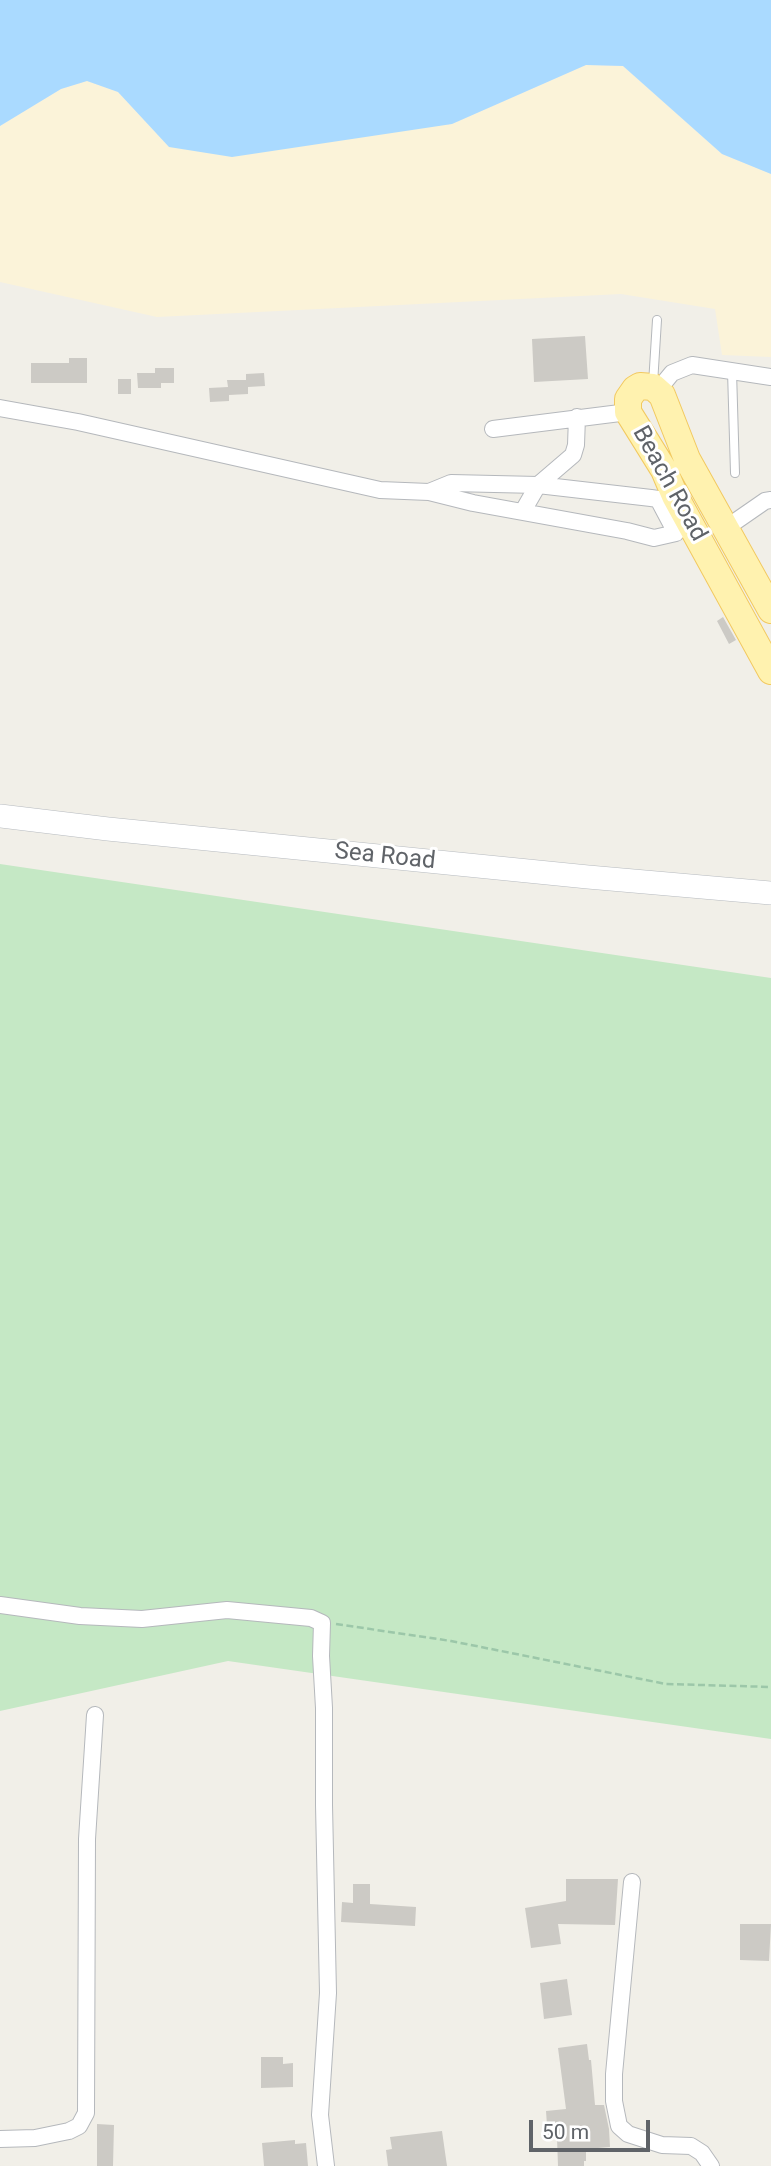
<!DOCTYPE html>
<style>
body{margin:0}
#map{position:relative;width:771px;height:2166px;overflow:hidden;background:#f1efe8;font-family:Roboto,sans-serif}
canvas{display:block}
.scale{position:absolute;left:529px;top:2120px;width:121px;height:32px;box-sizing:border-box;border:4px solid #5f6368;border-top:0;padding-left:9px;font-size:21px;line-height:24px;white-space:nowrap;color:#5f6368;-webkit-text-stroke:5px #fff;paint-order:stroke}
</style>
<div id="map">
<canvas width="771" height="2166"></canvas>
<div class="scale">50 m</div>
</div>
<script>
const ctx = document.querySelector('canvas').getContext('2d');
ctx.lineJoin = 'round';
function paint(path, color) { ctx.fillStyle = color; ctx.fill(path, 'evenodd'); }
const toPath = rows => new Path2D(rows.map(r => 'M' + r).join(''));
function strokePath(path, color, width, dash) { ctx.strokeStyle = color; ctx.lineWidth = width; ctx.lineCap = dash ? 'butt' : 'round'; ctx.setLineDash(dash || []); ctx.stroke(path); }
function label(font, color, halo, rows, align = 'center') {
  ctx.font = font + ' Roboto,sans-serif'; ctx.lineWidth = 6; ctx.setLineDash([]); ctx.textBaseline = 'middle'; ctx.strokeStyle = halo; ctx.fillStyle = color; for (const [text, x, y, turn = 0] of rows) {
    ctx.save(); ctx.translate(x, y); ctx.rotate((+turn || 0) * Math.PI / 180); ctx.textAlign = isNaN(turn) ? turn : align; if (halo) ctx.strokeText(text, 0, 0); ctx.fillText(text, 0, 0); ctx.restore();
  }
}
const green = toPath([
 [0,864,771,978,771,1739,228,1661,0,1711]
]);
const sand = toPath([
 [586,65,623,66,722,154,771,174,771,357,722,355,715,309,621,294,157,317,0,282,0,126,61,89,87,81,118,92,169,147,452,124]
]);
const water = toPath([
 [0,0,771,0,771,174,722,154,623,66,586,65,452,124,232,157,169,147,118,92,87,81,61,89,0,126]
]);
const building = toPath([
 [585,336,588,379,534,382,532,339],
 [69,358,87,358,87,383,31,383,31,363,69,363],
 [155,368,174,368,174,383,161,383,161,388,138,388,137,373,155,373],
 [264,373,265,386,248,387,248,394,229,395,229,401,210,402,209,388,228,387,227,380,246,380,246,374],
 [118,379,131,379,131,394,118,394],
 [723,617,736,640,729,644,717,621],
 [566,1879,618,1879,615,1925,558,1924,561,1944,531,1948,525,1908,566,1901],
 [353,1884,370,1884,370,1904,416,1907,415,1926,341,1922,342,1902,353,1903],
 [740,1924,771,1924,769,1961,740,1960],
 [567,1979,572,2015,544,2019,540,1983],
 [587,2044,589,2060,591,2060,595,2105,604,2105,609,2129,610,2147,586,2149,586,2161,584,2161,584,2166,558,2166,557,2138,548,2139,546,2111,566,2109,558,2048],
 [261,2057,283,2057,283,2064,293,2063,293,2087,261,2088],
 [97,2124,114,2125,113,2166,97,2166],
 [442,2131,447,2166,388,2166,386,2150,392,2149,390,2137],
 [295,2140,295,2144,306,2143,308,2166,264,2166,262,2143]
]);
const path = toPath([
 [336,1624,451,1641,666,1684,771,1687]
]);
const lane = toPath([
 [732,371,735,473],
 [653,384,657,320]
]);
const street = toPath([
 [658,390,672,373,692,365,771,377],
 [0,408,78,422,380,490,429,492,473,503,627,531,654,538,676,533,658,499,651,498,538,485,451,483,429,492],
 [493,429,628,412],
 [523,511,538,485,573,455,576,445,577,417],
 [726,528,765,501,771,500],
 [0,1605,80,1616,142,1619,227,1610,311,1618,322,1623,321,1656,324,1708,324,1805,328,1993,320,2115,326,2166],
 [632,1882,614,2074,614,2101,619,2126,628,2134,662,2145,691,2146,702,2153,711,2166],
 [0,2139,35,2138,69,2131,79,2126,86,2113,87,1839,95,1715]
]);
const secondary = toPath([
 [0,816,108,829,588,877,771,893]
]);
const primary = toPath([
 [771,610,687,459,662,395,653,387,640,386,635,389,628,399,628,412,664,470,675,496,771,671]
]);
const streetNames = [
 ["Beach Road",669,484,61],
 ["Sea Road",385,857,6]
];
paint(green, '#c5e8c5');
paint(sand, '#fbf3d9');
paint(water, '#aadaff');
paint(building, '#cccac5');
strokePath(lane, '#b5b8bc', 10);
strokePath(street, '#b5b8bc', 18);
strokePath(secondary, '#b6babf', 24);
strokePath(primary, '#f2c960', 28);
strokePath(path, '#9cc7a9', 2.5, [7, 3.5]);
strokePath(lane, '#fff', 8);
strokePath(street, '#fff', 16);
strokePath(secondary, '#fff', 23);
strokePath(primary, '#fff2af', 26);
label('24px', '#5f6368', '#fff', streetNames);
</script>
